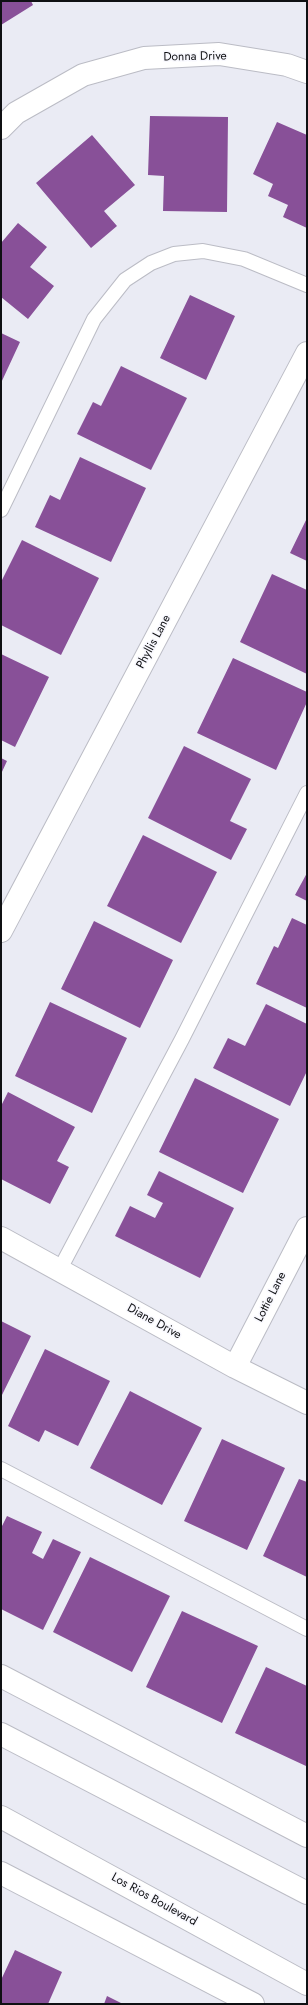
<!DOCTYPE html>
<style>
body{margin:0}
#map{position:relative;width:308px;height:2005px;overflow:hidden;background:#eaebf4;font-family:Jost,sans-serif}
canvas{display:block}
.frame{position:absolute;inset:0;border:2px solid #0f1013;pointer-events:none}
</style>
<div id="map">
<canvas width="308" height="2005"></canvas>
<div class="frame"></div>
</div>
<script>
const ctx = document.querySelector('canvas').getContext('2d');
ctx.lineJoin = 'round';
function paint(path, color) { ctx.fillStyle = color; ctx.fill(path, 'evenodd'); }
const toPath = rows => new Path2D(rows.map(r => 'M' + r).join(''));
function strokePath(path, color, width, dash) { ctx.strokeStyle = color; ctx.lineWidth = width; ctx.lineCap = dash ? 'butt' : 'round'; ctx.setLineDash(dash || []); ctx.stroke(path); }
function label(font, color, halo, rows, align = 'center') {
  ctx.font = font + ' Jost,sans-serif'; ctx.lineWidth = 3; ctx.setLineDash([]); ctx.textBaseline = 'middle'; ctx.strokeStyle = halo; ctx.fillStyle = color; for (const [text, x, y, turn = 0] of rows) {
    ctx.save(); ctx.translate(x, y); ctx.rotate((+turn || 0) * Math.PI / 180); ctx.textAlign = isNaN(turn) ? turn : align; if (halo) ctx.strokeText(text, 0, 0); ctx.fillText(text, 0, 0); ctx.restore();
  }
}
const building = toPath([
 [1,1,31,1,33,5,1,25],
 [150,116,228,117,227,212,163,211,164,176,148,175],
 [277,122,307,135,307,228,283,217,288,205,268,196,273,184,253,174],
 [92,135,135,185,104,211,117,226,91,248,36,183],
 [18,223,47,247,30,267,54,286,28,319,1,297,1,243],
 [190,295,235,316,206,380,160,358],
 [1,333,20,342,1,383],
 [121,366,187,398,151,470,77,434,93,402,101,406],
 [80,457,146,488,111,562,35,527,50,495,60,500],
 [307,518,307,561,290,553],
 [22,540,99,578,61,655,1,625,1,582],
 [272,574,307,590,307,674,240,642],
 [1,654,49,677,15,747,1,740],
 [233,658,307,692,307,702,276,770,197,733],
 [184,746,251,779,230,821,247,829,231,860,148,818],
 [1,758,7,761,1,774],
 [143,835,217,872,181,943,107,906],
 [307,873,307,901,295,895],
 [292,918,307,925,307,1008,256,984,274,946,278,948],
 [94,921,173,960,140,1028,61,989],
 [50,1002,127,1038,92,1113,15,1076],
 [266,1004,307,1024,307,1071,290,1106,213,1068,228,1038,245,1046],
 [195,1078,279,1119,243,1193,159,1152],
 [8,1092,75,1127,57,1161,69,1167,50,1204,1,1179,1,1106],
 [159,1171,234,1208,200,1278,115,1236,130,1206,155,1218,163,1203,147,1195],
 [1,1321,31,1336,1,1397],
 [45,1349,110,1381,78,1446,45,1430,39,1442,8,1426],
 [130,1391,202,1428,162,1505,90,1468],
 [222,1439,285,1468,247,1550,184,1521],
 [299,1479,307,1482,307,1577,263,1556],
 [7,1516,42,1532,32,1553,43,1559,53,1539,81,1552,43,1630,1,1609,1,1528],
 [90,1557,170,1596,132,1672,53,1632],
 [182,1611,258,1646,222,1723,146,1687],
 [266,1667,307,1686,306,1766,235,1733],
 [15,1950,62,1972,48,2004,1,2004,1,1980],
 [107,1996,123,2004,104,2004]
]);
const lane = toPath([
 [1,510,94,319,125,280,151,263,174,254,203,251,244,259,307,285],
 [60,1269,182,1039,307,793],
 [1,1469,307,1629]
]);
const street = toPath([
 [1,128,16,113,83,75,144,58,219,54,287,65,307,72],
 [1,931,307,353],
 [1,1238,235,1367,307,1403],
 [235,1367,307,1228],
 [1,1676,307,1836],
 [1,1873,253,2004]
]);
const secondary = toPath([
 [1,1734,307,1893],
 [1,1817,307,1984]
]);
const streetNames = [
 ["Donna Drive",195,57,-1],
 ["Phyllis Lane",154,642,-62],
 ["Lottie Lane",271,1297,-63],
 ["Diane Drive",154,1322,29],
 ["Los Rios Boulevard",154,1900,29]
];
paint(building, '#885098');
strokePath(lane, '#bbbcc5', 16);
strokePath(street, '#bbbcc5', 24);
strokePath(secondary, '#bbbcc5', 24);
strokePath(lane, '#fff', 14);
strokePath(street, '#fff', 22);
strokePath(secondary, '#fff', 22);
label('12px', '#0f1013', '#f8f8fe', streetNames);
</script>
